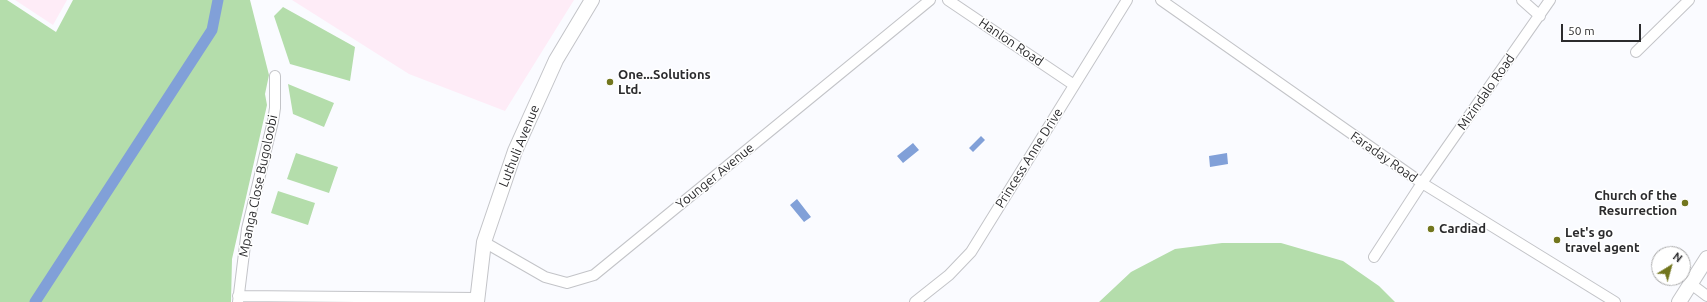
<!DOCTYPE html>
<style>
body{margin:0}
#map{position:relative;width:1707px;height:302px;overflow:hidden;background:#fafbff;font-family:Ubuntu,sans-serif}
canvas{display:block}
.north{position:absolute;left:1651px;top:246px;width:40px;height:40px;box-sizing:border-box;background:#fff;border:1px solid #aaaaab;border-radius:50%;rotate:37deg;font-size:11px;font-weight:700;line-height:16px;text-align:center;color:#2b2b2d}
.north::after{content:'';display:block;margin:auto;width:14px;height:18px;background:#72761e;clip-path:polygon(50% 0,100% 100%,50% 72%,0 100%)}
.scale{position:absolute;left:1561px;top:24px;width:80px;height:18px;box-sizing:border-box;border:2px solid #2b2b2d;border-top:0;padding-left:5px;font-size:12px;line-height:14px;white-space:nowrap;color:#2b2b2d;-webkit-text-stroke:3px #fff;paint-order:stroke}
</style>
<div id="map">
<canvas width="1707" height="302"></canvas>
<div class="north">N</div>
<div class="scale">50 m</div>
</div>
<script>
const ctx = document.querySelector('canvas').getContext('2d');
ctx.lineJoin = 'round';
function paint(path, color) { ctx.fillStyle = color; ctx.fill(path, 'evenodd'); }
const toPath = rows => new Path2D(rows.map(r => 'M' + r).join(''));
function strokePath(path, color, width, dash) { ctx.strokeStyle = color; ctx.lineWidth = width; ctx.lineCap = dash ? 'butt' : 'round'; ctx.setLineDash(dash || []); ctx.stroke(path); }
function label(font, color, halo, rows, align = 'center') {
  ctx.font = font + ' Ubuntu,sans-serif'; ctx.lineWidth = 3; ctx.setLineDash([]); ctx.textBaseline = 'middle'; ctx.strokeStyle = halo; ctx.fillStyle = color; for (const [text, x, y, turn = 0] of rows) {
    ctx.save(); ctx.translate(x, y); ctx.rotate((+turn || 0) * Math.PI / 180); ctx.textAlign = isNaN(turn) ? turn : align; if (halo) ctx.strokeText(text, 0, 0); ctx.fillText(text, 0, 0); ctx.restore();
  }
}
const industrial = toPath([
 [15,0,67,0,53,25],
 [292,0,574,0,505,111,409,74]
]);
const green = toPath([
 [0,0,7,0,56,32,73,0,250,0,269,75,265,94,267,105,232,259,231,302,0,302],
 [283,7,355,47,350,81,290,64,274,16],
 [288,84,334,103,324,127,293,114],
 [296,153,338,167,329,193,287,179],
 [278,191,315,203,308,225,271,213],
 [1222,243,1281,243,1343,261,1379,286,1395,302,1099,302,1131,272,1175,249]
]);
const water = toPath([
 [981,136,985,140,973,152,969,148],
 [913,143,919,150,903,163,897,156],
 [1227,153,1228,164,1210,167,1209,156],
 [797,199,811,217,804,222,790,205]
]);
const canal = toPath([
 [35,302,212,30,218,0]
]);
const street = toPath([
 [948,0,1074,85],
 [1161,0,1422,183,1615,302],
 [1522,0,1540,16],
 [1636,52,1689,0],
 [484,242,545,277,567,283,594,275,930,0],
 [1374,257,1422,183,1550,0],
 [1691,284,1707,296],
 [238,296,477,298],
 [238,302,247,229,273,121,275,108,275,76],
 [915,302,949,275,971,252,1127,0]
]);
const secondary = toPath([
 [477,302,484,242,515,151,556,60,592,0],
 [1679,302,1707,258]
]);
const markers = [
 [610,82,4,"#72761e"],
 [1685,203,4,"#72761e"],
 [1431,229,4,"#72761e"],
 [1557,240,4,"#72761e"]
];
const streetNames = [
 ["Hanlon Road",1011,42,34],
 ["Mizindalo Road",1486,92,-55],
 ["Luthuli Avenue",519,146,-68],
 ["Faraday Road",1384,157,35],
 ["Princess Anne Drive",1029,158,-58],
 ["Younger Avenue",715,176,-39],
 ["Mpanga Close Bugoloobi",258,186,-78]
];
const poiNames = [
 ["One...Solutions",618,75],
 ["Ltd.",618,90],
 ["Church of the",1677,196,"right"],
 ["Resurrection",1677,211,"right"],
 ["Cardiad",1439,229],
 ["Let's go",1565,233],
 ["travel agent",1565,248]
];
paint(industrial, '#feecf7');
paint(green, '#b4ddab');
paint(water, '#81a0d8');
strokePath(canal, '#81a0d8', 11);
strokePath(street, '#c3c4c8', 12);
strokePath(secondary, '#c3c4c8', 16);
strokePath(street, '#fff', 10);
strokePath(secondary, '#fff', 14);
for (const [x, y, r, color] of markers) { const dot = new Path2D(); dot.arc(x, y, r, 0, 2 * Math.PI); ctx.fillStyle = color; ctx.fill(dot); strokePath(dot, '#fff', 1.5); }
label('13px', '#2b2b2d', '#fff', streetNames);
label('bold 13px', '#2b2b2d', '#fff', poiNames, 'left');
</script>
